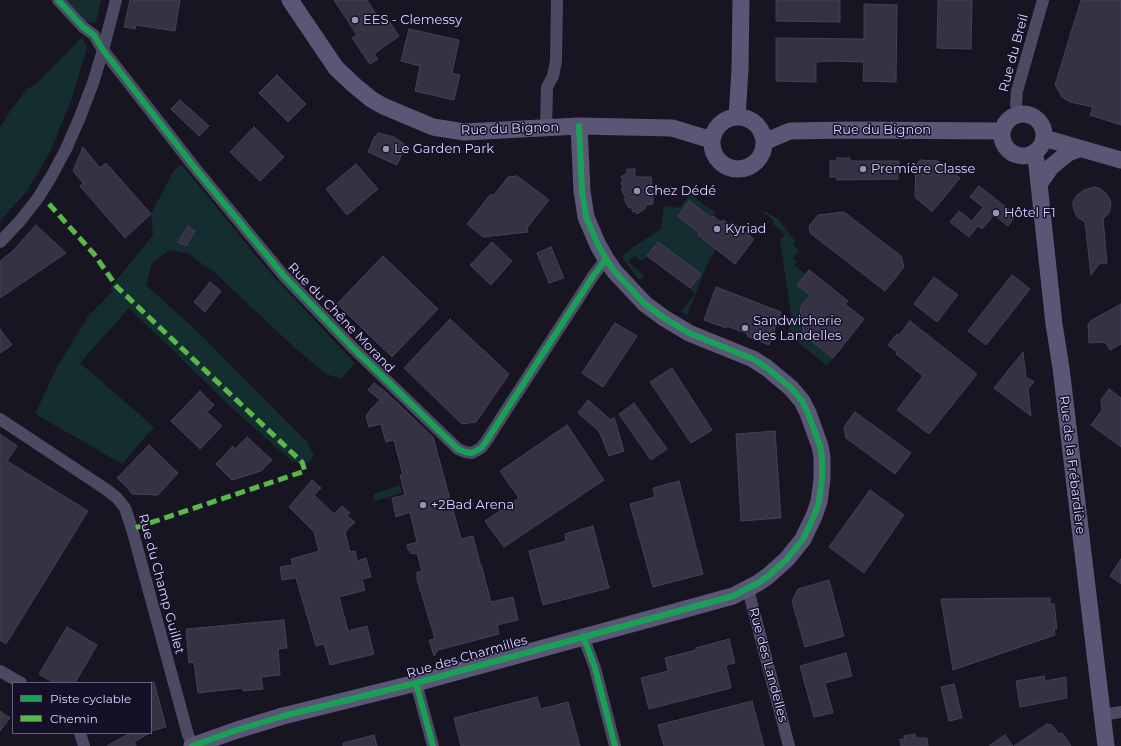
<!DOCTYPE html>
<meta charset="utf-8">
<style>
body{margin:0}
#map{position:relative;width:1121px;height:746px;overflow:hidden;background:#181522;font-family:Montserrat,sans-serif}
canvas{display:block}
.legend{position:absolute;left:12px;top:682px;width:140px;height:52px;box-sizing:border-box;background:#150f28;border:1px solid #655f7e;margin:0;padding:5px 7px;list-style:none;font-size:12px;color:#ddd6ff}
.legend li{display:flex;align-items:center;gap:8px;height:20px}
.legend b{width:20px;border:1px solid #655f7e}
</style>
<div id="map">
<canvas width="1121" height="746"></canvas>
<ul class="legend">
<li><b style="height:5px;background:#1a9f57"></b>Piste cyclable</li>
<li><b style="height:5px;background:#58b947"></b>Chemin</li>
</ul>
</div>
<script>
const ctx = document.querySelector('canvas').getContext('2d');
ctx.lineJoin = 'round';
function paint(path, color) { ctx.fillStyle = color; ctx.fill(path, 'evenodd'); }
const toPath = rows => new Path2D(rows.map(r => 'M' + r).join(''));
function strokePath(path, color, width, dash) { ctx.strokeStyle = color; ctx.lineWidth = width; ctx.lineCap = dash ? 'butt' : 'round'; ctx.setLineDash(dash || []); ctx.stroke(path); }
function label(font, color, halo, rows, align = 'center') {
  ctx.font = font + ' Montserrat,sans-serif'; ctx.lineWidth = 3; ctx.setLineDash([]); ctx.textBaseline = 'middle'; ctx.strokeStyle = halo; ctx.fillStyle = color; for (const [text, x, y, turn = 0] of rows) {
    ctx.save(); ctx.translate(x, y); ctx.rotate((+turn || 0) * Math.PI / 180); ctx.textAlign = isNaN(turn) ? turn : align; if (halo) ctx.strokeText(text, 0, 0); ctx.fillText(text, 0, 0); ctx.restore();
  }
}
const green = toPath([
 [65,0,101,0,96,23,83,21],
 [82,37,87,47,72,98,50,152,27,191,0,221,0,127,13,107,27,89,36,84],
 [182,165,267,269,355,363,341,379,326,374,296,349,215,273,187,253,169,250,152,263,146,285,199,333,307,442,314,456,305,466,292,461,258,431,230,406,129,308,80,363,154,427,122,464,35,414,57,367,89,315,112,292,111,287,153,235,151,214,174,170],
 [690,194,716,213,711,219,689,201,678,216,699,233,698,235,716,249,707,265,687,315,681,312,695,294,690,288,700,274,658,242,647,256,641,261,635,255,628,262,644,275,642,279,639,279,636,276,622,257,629,250,661,229,664,206,680,208],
 [765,211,778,219,795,241,793,245,799,250,793,258,797,261,794,265,806,274,797,285,810,295,800,308,804,335,833,358,827,366,795,340,791,337,787,341,785,340,792,321,780,240,785,234,773,224,774,221,767,215,762,214],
 [400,485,402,493,375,501,373,494]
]);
const building = toPath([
 [130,0,180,0,175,31,136,25,135,29,124,27,130,0],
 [334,0,367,0,379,19,385,15,399,36,374,54,378,59,370,64,352,38,357,35,334,0],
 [776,0,840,0,840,22,776,21,776,0],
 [938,0,972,0,971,49,937,48,938,0],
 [1081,0,1121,0,1121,125,1090,115,1093,107,1070,102,1062,97,1055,85,1081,0],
 [864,4,897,5,896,82,863,81,864,62,832,61,816,62,816,82,776,81,776,38,864,39,864,4],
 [409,29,459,40,452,73,460,75,454,100,415,91,420,66,401,61,409,29],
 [277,75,306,104,288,122,259,93,277,75],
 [180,100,209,126,199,136,171,109,180,100],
 [254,127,284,157,260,181,230,152,254,127],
 [378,133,394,137,404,144,402,149,404,149,397,165,368,152,375,136,376,137,378,133],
 [83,147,100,168,106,163,151,214,125,238,80,186,83,183,73,171,83,147],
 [837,158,850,158,850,161,899,161,898,179,837,180,837,177,830,177,830,161,837,161,837,158],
 [920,160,938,161,960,178,932,212,915,197,916,165,920,160],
 [356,164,378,189,347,215,326,189,356,164],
 [627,169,635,169,635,177,651,177,653,196,653,204,646,205,645,209,637,214,635,211,633,212,631,207,629,208,624,199,626,198,621,189,623,188,621,183,623,181,621,177,627,173,627,169],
 [517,176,549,200,527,228,528,232,483,237,467,224,490,195,494,195,508,177,517,176],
 [979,186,1016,215,1008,226,994,215,982,229,978,226,969,237,950,222,959,211,972,221,983,207,970,197,979,186],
 [1094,187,1099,188,1106,193,1110,200,1111,205,1109,213,1103,219,1107,263,1099,264,1091,275,1085,222,1077,217,1073,207,1073,202,1076,196,1084,190,1094,187],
 [689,201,711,218,713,216,721,222,723,220,730,225,732,222,754,239,735,264,698,235,699,233,678,216,689,201],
 [844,212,901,256,904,267,885,291,810,233,809,226,818,215,844,212],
 [36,225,66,253,0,298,0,261,13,251,36,225],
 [188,226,195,231,186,246,178,242,188,226],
 [492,242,512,261,491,285,470,265,492,242],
 [658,242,701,274,690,288,647,256,658,242],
 [551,247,564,278,549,283,537,253,551,247],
 [383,256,438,309,392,357,337,304,383,256],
 [809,270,848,301,845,304,864,319,833,358,804,335,800,308,810,295,797,285,809,270],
 [1012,275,1030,289,986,345,968,331,1012,275],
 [934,277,958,295,937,322,914,304,934,277],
 [210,282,221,291,205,312,194,302,210,282],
 [716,287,781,312,769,345,747,336,748,334,727,326,726,328,704,320,716,287],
 [1121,304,1121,344,1110,350,1105,342,1089,343,1088,324,1092,320,1121,304],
 [450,319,509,374,476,422,462,424,404,368,450,319],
 [910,321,977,374,929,434,897,410,923,376,896,354,897,352,888,345,897,334,899,335,910,321],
 [615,323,637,336,603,387,582,373,615,323],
 [0,329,12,345,0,353,0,329],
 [1023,352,1026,377,1034,382,1028,389,1031,416,994,388,1023,352],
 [672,368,712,430,691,443,650,382,672,368],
 [374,383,387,393,433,437,461,539,473,536,480,563,478,565,481,564,491,602,513,597,518,620,497,625,499,634,438,650,434,656,429,640,435,639,417,579,417,572,422,571,417,553,412,554,408,549,407,545,417,542,410,512,396,517,392,498,405,495,400,475,403,475,394,440,386,442,381,424,369,427,366,416,371,409,380,400,368,390,374,383],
 [1109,389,1121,398,1121,447,1091,425,1102,410,1101,400,1109,389],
 [200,391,214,405,207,412,222,426,200,449,171,421,200,391],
 [588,400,611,420,614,417,624,451,609,456,602,438,598,430,578,413,588,400],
 [634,403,667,449,651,460,619,414,634,403],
 [855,412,911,453,895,474,846,438,844,427,855,412],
 [567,425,604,480,504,547,485,521,519,498,500,471,567,425],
 [775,431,781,518,741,521,736,434,775,431],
 [0,434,17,446,7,461,88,511,6,644,0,640,0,434],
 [247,437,272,460,261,471,232,480,216,464,233,446,235,449,247,437],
 [149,445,178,473,158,495,132,494,128,488,117,478,149,445],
 [312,480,321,488,314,495,334,514,342,506,350,513,347,516,355,522,345,532,350,552,355,551,357,561,366,558,371,577,362,579,365,590,339,597,348,631,367,626,374,654,330,665,324,644,316,646,296,578,282,580,280,567,293,565,291,559,319,551,314,532,289,507,312,480],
 [679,481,703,574,653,587,630,504,655,497,653,488,679,481],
 [870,490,904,515,864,573,829,547,870,490],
 [593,526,609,588,543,605,529,551,566,541,565,534,593,526],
 [1121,559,1121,584,1110,576,1121,559],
 [829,580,844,636,805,647,792,601,798,589,829,580],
 [1050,598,1050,605,1054,603,1057,629,1054,628,1055,635,953,670,941,599,1050,598],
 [284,620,287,648,278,649,280,675,261,677,263,689,243,691,243,688,198,693,194,662,189,663,186,629,284,620],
 [67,627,97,645,75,683,54,683,39,674,67,627],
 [729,639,735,663,726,665,731,688,649,709,641,678,668,671,665,658,696,650,696,648,729,639],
 [846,653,852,676,825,683,833,713,814,717,800,666,846,653],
 [1044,676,1045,681,1066,677,1067,698,1020,707,1016,681,1044,676],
 [151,682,154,682,166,727,151,731,151,682],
 [954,684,956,691,962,718,949,721,941,687,954,684],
 [537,697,541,709,568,702,580,746,461,746,454,718,537,697],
 [752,701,764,746,664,746,658,725,752,701],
 [0,711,10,718,0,731,0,711],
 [1047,724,1052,725,1059,734,1062,733,1071,746,1014,746,1047,724],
 [130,733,150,733,134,742,136,746,107,746,130,733],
 [915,734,915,738,927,738,928,746,901,746,900,739,905,739,904,736,915,734],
 [374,735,377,746,343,746,343,743,374,735],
 [1005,735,1013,746,989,746,1005,735]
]);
const street = toPath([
 [58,0,83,27,94,35,103,50,195,168,284,276,354,349,458,449,465,452,472,453,481,448,485,443,593,276,606,259],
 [1018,113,1016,104,1017,91,1043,0],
 [546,128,547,87,553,76,556,61,557,0],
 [0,242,20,221,38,198,51,177,66,149,80,117,93,83,103,50,116,0],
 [0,419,107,490,117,498,125,508,132,529,188,735,193,746],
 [748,589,789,746],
 [583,636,595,668,615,746],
 [0,671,21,683],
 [416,683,433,746],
 [1102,715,1121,712],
 [80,733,84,746]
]);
const secondary = toPath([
 [290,0,336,68,354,85,371,99,383,106,433,127,464,132,579,126,672,128,712,140],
 '1002 135a21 21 0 1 1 42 0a21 21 0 1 1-42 0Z',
 '712 143a26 26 0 1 1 52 0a26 26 0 1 1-52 0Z',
 [737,117,740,69,741,0],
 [1044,138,1121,160],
 [764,142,790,131,851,130,1002,131],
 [1034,153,1037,165,1054,324,1061,368,1106,746],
 [1039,184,1051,167,1058,161,1068,153,1079,149],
 [192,746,237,730,283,716,416,683,733,596,758,583,768,576,787,559,803,539,814,516,819,502,822,479,822,457,820,446,808,413,802,401,791,388,767,368,753,359,689,333,664,318,645,304,615,272,606,259,598,245,586,217,582,191,579,126]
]);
const quiet = toPath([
 [49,204,94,254,117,287,302,462,305,471,132,529]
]);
const cycleway = toPath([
 [58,0,83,27,94,35,103,50,195,168,284,276,354,349,458,449,465,452,472,453,481,448,485,443,593,276,606,259],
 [583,636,595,668,615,746],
 [416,683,433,746],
 [192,746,237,730,283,716,416,683,733,596,758,583,768,576,787,559,803,539,814,516,819,502,822,479,822,457,820,446,808,413,802,401,791,388,767,368,753,359,689,333,664,318,645,304,615,272,606,259,598,245,586,217,582,191,579,126]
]);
const markers = [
 [355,20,4,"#9892b2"],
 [386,149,4,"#9892b2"],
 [863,169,4,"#9892b2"],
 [637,191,4,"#9892b2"],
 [996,213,4,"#9892b2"],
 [717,229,4,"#9892b2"],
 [745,328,4,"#9892b2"],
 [423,505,4,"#9892b2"]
];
const poiNames = [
 ["EES - Clemessy",363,20],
 ["Le Garden Park",394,149],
 ["Première Classe",871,169],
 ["Chez Dédé",645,191],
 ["Hôtel F1",1004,213],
 ["Kyriad",725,229],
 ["Sandwicherie",753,321],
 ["des Landelles",753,336],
 ["+2Bad Arena",431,505]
];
const streetNames = [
 ["Rue du Breil",1014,53,-75],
 ["Rue du Bignon",510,129,-2],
 ["Rue du Bignon",882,130],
 ["Rue du Chêne Morand",341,318,46],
 ["Rue de la Frébardière",1072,465,83],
 ["Rue du Champ Guillet",161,584,75],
 ["Rue des Charmilles",467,657,-16],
 ["Rue des Landelles",768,665,75]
];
paint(green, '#132d30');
paint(building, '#363244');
strokePath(building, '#454056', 1);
strokePath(street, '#4c4a63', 12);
strokePath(secondary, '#5a5676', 17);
strokePath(quiet, '#58b947', 5, [10, 5]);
strokePath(cycleway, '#1a9f57', 6);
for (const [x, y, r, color] of markers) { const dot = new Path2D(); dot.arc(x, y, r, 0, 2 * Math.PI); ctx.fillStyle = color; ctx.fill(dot); strokePath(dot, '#150f28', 1.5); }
label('13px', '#ddd6ff', '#150f28', poiNames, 'left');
label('13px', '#ddd6ff', '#150f28', streetNames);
</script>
